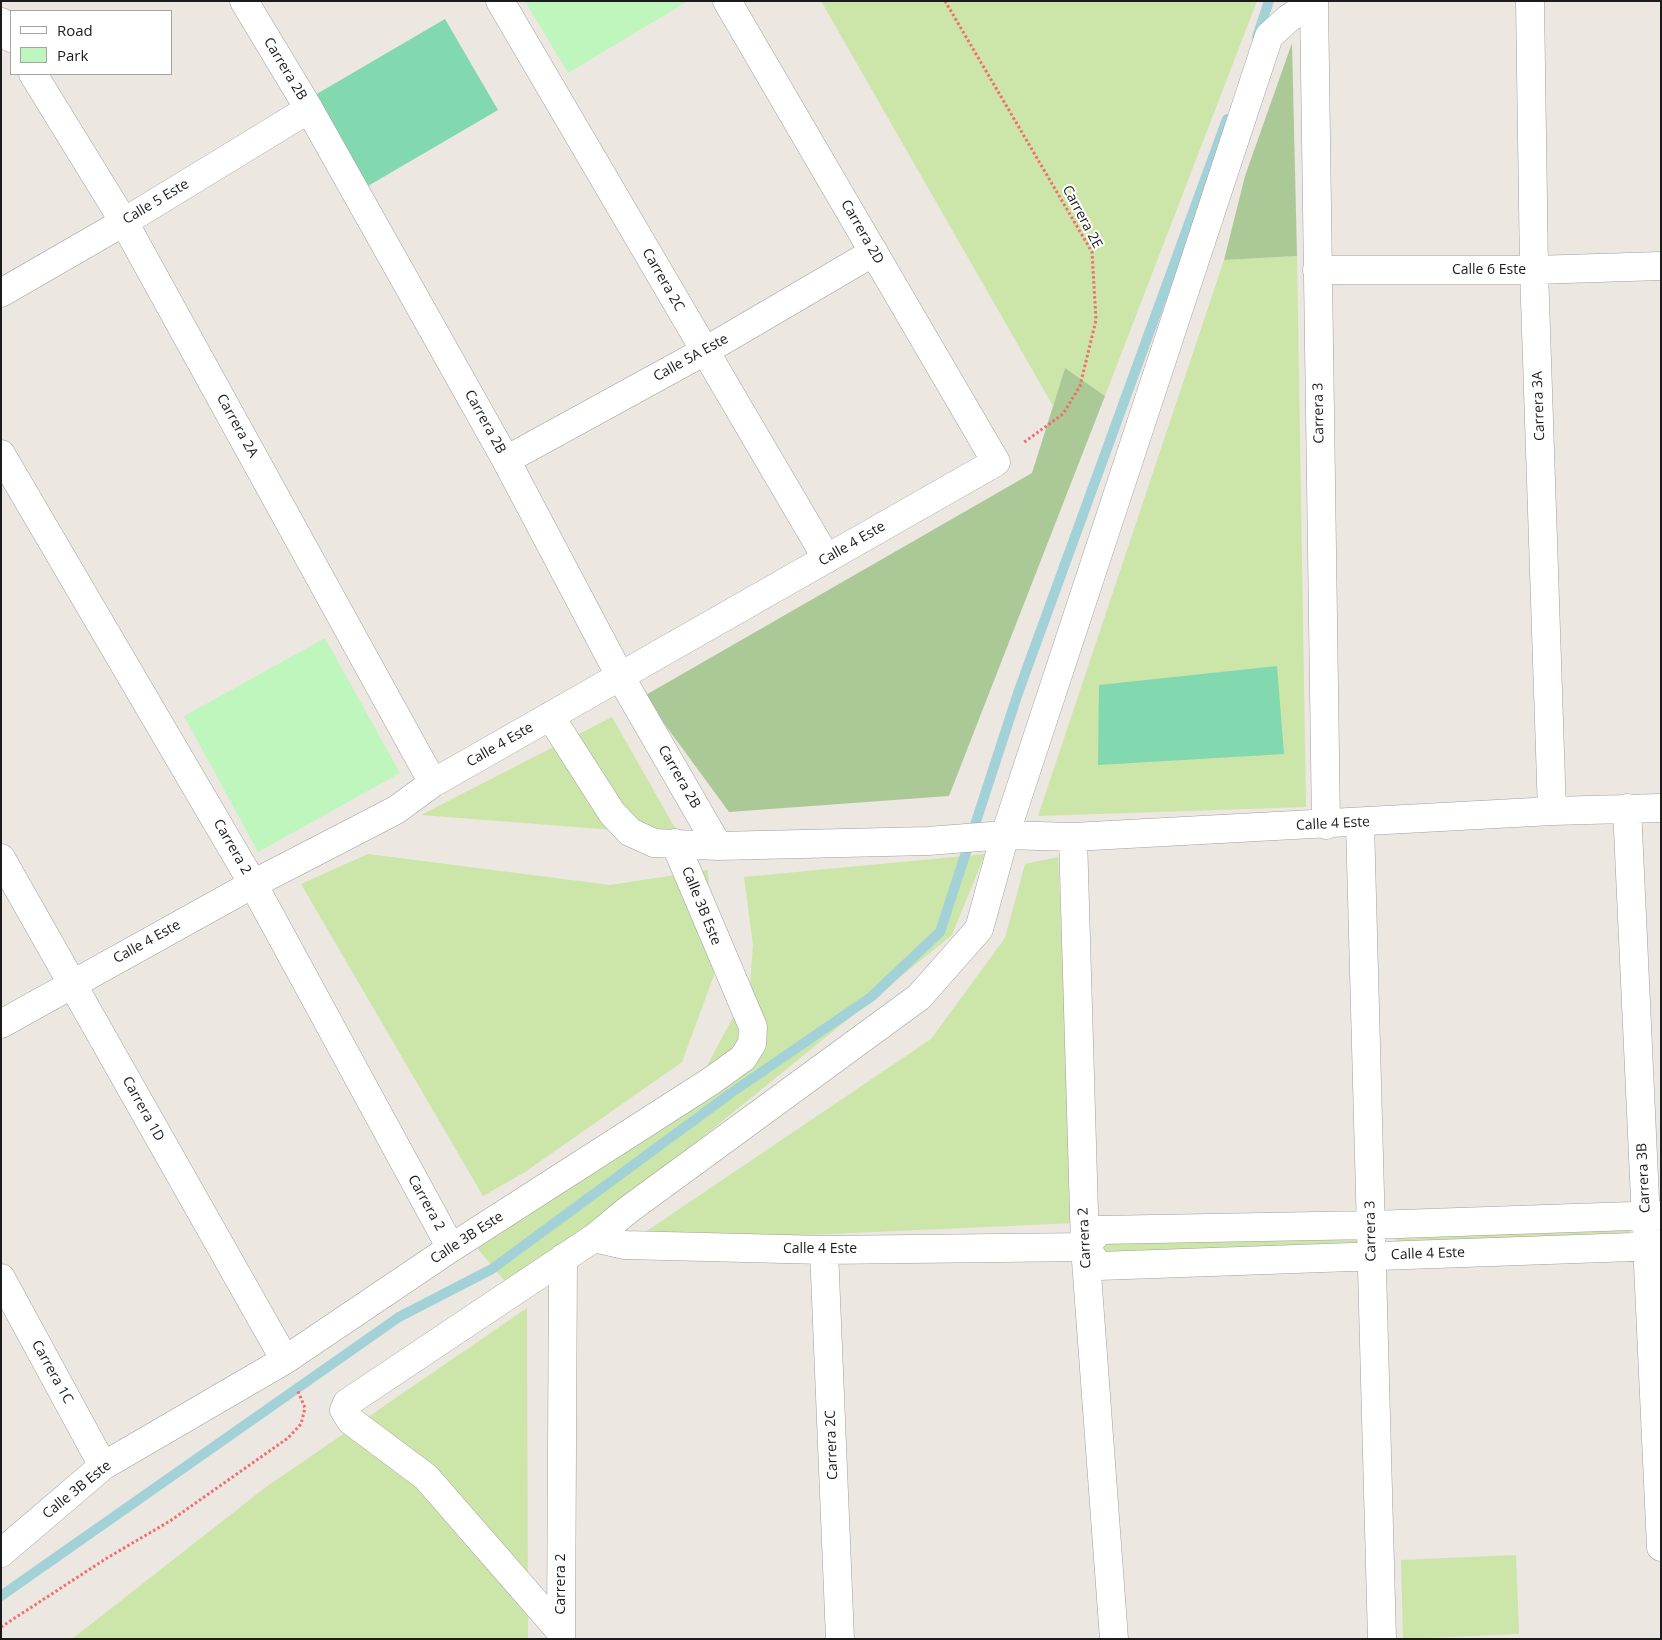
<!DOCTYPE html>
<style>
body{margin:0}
#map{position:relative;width:1662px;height:1640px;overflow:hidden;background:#ece7e1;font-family:"Open Sans",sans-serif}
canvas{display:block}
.frame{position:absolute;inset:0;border:2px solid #1b1b1b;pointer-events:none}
.legend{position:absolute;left:10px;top:10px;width:162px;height:65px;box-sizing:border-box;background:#fff;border:1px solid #a4a4a4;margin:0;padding:6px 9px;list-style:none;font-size:15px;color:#1b1b1b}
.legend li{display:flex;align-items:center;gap:10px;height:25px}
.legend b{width:25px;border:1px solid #a4a4a4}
</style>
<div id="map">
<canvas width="1662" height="1640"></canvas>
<div class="frame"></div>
<ul class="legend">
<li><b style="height:6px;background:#fff"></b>Road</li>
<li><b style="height:14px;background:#bff6be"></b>Park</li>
</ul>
</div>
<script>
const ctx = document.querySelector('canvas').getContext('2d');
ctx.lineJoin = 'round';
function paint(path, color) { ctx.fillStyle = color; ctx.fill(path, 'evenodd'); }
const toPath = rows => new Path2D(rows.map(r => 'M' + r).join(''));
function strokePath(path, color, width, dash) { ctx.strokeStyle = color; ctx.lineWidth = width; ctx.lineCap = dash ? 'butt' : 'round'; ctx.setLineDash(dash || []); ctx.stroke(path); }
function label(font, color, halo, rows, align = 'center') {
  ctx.font = font + ' "Open Sans",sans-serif'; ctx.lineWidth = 4; ctx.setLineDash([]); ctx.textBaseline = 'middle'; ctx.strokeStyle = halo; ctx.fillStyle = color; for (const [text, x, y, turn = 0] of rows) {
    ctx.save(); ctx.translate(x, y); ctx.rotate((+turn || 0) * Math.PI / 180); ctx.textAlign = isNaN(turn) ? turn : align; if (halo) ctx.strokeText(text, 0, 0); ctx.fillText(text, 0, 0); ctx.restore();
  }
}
const grass = toPath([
 [821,1,1257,1,1105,396,1065,368,1053,406],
 [1297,256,1306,807,1038,816,1224,260],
 [612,717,679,835,421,815],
 [368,854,610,885,708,870,714,975,682,1062,525,1172,483,1196,301,884],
 [985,854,952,935,604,1217,508,1285,477,1248,700,1079,750,985,753,945,744,877],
 [1058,857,1075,1223,629,1243,931,1039,1005,938,1025,864],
 [1629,1222,1630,1240,1396,1248,1395,1231],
 [1359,1231,1358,1248,1099,1259,1100,1239],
 [527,1308,528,1639,72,1639,266,1487],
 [1516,1555,1519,1634,1403,1639,1401,1560]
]);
const forest = toPath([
 [1292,43,1297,256,1224,260,1245,176],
 [1065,368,1105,396,949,796,729,812,644,696,1032,473]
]);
const park = toPath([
 [525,1,684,1,685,3,568,73],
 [325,638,400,773,258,852,184,716]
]);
const pitch = toPath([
 [445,19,498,110,368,186,315,95],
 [1277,666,1284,754,1098,765,1099,685]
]);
const stream = toPath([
 [1257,37,1269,1],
 [1,1596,399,1317,492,1269,731,1093,871,997,940,932,1018,693,1227,119]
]);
const path = toPath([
 [945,1,1092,252,1096,320,1080,386,1063,414,1023,443],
 [1,1627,107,1558,170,1521,288,1438,301,1424,305,1408,297,1389]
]);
const minor = toPath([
 [244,1,309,109,506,460,620,676,718,846],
 [500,1,827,559],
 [1314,1,1326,825],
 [1530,1,1534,270,1552,811],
 [1,22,11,38],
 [33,74,124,222,433,783],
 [1317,270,1534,270,1661,266],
 [1,293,124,222,309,109],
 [1,454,253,884,451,1248],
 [506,460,705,351,874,252],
 [550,716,612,813,630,832,654,843,718,846,928,841,1005,835,1073,837,1552,811,1661,808],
 [1627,808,1661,1547],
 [1360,823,1382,1639],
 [1073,837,1085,1247,1114,1639],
 [1,858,285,1360],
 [1,1024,253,884,396,810,433,783,996,462,727,1],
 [594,1238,628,1210,919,997,979,929,1005,835,1269,36,1289,18,1314,2],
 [1085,1247,1099,1266,1661,1246],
 [824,1250,840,1639],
 [1,1278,103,1466],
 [1,1553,103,1466,285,1360,451,1248,711,1081,743,1058,752,1044,753,1027,675,843],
 [561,1632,426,1477,351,1421,344,1410,347,1403,594,1238,625,1245,824,1250,1085,1247,1100,1230,1371,1225,1661,1215],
 [561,1639,563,1258]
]);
const streetNames = [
 ["Carrera 2B",285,69,59],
 ["Calle 5 Este",156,202,-31],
 ["Carrera 2E",1082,217,62],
 ["Carrera 2D",862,232,60],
 ["Calle 6 Este",1489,270],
 ["Carrera 2C",663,280,60],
 ["Calle 5A Este",691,358,-29],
 ["Carrera 3A",1539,406,-92],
 ["Carrera 3",1319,413,-91],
 ["Carrera 2B",485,422,61],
 ["Carrera 2A",237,426,61],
 ["Calle 4 Este",852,544,-30],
 ["Calle 4 Este",500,745,-30],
 ["Carrera 2B",679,777,60],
 ["Calle 4 Este",1333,824,-3],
 ["Carrera 2",232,847,60],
 ["Calle 3B Este",701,906,68],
 ["Calle 4 Este",147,942,-29],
 ["Carrera 1D",143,1109,61],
 ["Carrera 3B",1644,1178,-93],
 ["Carrera 2",426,1203,61],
 ["Carrera 3",1371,1231,-91],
 ["Calle 3B Este",467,1238,-33],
 ["Carrera 2",1085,1238,-93],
 ["Calle 4 Este",820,1249],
 ["Calle 4 Este",1428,1254,-2],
 ["Carrera 1C",52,1372,61],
 ["Carrera 2C",832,1445,-92],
 ["Calle 3B Este",77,1490,-39],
 ["Carrera 2",561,1584,-90]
];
paint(grass, '#cce5a8');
paint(forest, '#abc997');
paint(park, '#bff6be');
paint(pitch, '#82d8af');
strokePath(stream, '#a3d1d8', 10);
strokePath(minor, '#9f9f9f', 29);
strokePath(path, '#f26d6c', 3, [2.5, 2.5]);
strokePath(minor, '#fff', 28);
label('14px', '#1b1b1b', '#fff', streetNames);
</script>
